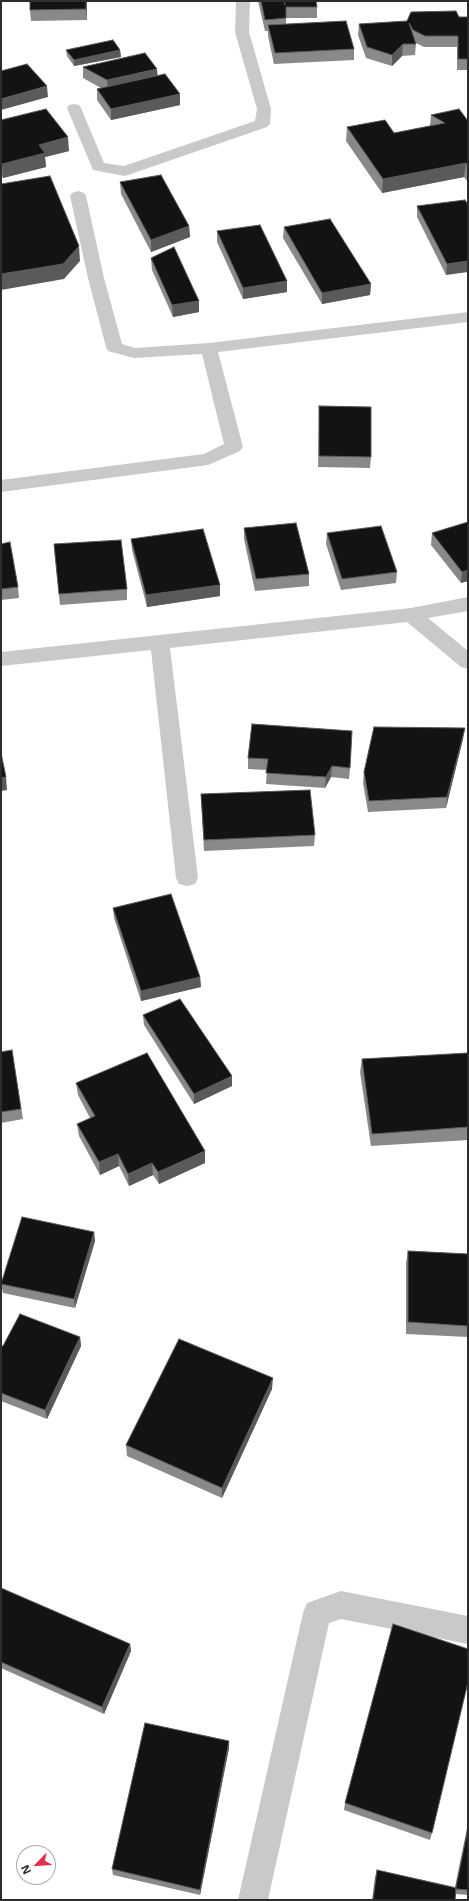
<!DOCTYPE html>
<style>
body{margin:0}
#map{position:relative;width:469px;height:1901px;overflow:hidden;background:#fff;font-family:"Open Sans",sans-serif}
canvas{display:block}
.frame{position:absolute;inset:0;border:2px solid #2c2c2c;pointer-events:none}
.north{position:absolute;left:16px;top:1845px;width:40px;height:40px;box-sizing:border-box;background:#fff;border:1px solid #ababab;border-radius:50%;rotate:245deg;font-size:11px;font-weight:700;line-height:16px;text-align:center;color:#2c2c2c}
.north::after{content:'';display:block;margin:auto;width:14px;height:18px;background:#df324b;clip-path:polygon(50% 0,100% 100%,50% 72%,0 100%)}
</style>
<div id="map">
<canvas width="469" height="1901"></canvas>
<div class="frame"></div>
<div class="north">N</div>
</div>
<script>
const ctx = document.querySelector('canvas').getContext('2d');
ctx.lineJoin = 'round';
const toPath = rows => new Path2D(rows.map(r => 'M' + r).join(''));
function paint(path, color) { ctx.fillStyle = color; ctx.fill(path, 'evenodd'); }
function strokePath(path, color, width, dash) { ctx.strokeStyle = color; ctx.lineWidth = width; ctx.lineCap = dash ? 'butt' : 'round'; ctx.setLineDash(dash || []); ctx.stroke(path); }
const minor = toPath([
 [236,1,250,1,249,32,271,109,270,124,267,127,125,176,93,170,67,108,69,105,74,104,79,105,81,108,104,163,124,166,255,121,257,109,235,32,236,1],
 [78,191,84,193,86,196,104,278,122,344,135,348,209,343,468,312,468,322,218,352,243,447,240,451,208,465,1,492,1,480,204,454,224,444,202,354,134,358,108,351,106,347,88,278,70,196,72,193,78,191],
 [468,597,468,611,428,618,468,651,468,669,461,667,407,622,170,648,198,878,195,884,187,886,179,884,176,878,151,650,1,666,1,652,411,608,468,597],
 [341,1591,468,1616,468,1644,341,1619,329,1623,268,1900,238,1900,303,1613,307,1603,341,1591]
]);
const wall = toPath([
 [87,1,87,20,31,21,30,10],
 [258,1,316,1,317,7,317,18,286,18,286,24,354,49,354,60,274,64,268,36,268,31,265,31],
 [468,17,468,70,457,70,457,47,424,47,416,43,415,55,402,56,392,66,366,58,358,35,359,24],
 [66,50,120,50,121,57,74,66,67,56],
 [83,67,157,76,180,105,111,120,97,100,97,89,101,88,83,78],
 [431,115,468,121,468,182,464,177,382,193,346,141,347,127,394,133,430,126],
 [1,120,69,151,45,157,46,167,3,178,1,175],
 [120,182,189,226,190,237,151,252,121,194],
 [465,200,446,275,417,217,417,206],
 [284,227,371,284,370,295,322,304,283,238],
 [217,231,287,292,243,299,217,242],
 [151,258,199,312,173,317,152,270],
 [319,418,371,457,370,468,318,467],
 [468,522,468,581,461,583,431,545,432,533],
 [244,528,309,574,309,586,255,591,244,539],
 [327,533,397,572,396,583,341,590,326,544],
 [131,539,220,585,220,596,147,607,132,550],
 [1,544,18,587,19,598,1,600],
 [54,544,127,589,127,600,60,605],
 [252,724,350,768,349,779,331,777,325,788,266,784,267,770,248,769,248,758],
 [463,739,446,808,368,812,363,783,364,772],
 [201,794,315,835,314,846,204,851],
 [113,908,200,977,201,987,141,1001,114,918],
 [143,1015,232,1086,194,1104,144,1025],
 [12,1050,23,1119,1,1123,1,1052],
 [468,1053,468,1140,371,1146,360,1072,362,1059],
 [76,1083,205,1163,159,1184,153,1175,129,1186,119,1166,100,1175,79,1136,77,1124,90,1118,78,1095],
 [94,1232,95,1241,75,1308,3,1293,1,1284],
 [408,1251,468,1254,468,1337,406,1334,406,1263],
 [80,1337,81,1346,47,1419,1,1401,1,1346,3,1346],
 [272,1389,222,1498,127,1456,126,1445],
 [1,1588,130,1644,131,1651,104,1714,1,1668],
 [229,1741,229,1748,200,1895,113,1875,112,1869],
 [345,1803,432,1833,430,1840,344,1810],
 [468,1823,468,1895,456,1894,455,1900,372,1900,375,1877,377,1870,455,1887]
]);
const shadedWall = toPath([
 [86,1,87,1,87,20,86,9],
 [403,44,402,56,392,66,392,55],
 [120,50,121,57,74,66,74,60],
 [157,69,158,80,108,91,107,80],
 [47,86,48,97,1,110,1,99],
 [180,94,180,105,111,120,111,109],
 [68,137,69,151,45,157,46,167,3,178,2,164,39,145],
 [466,163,464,177,382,193,383,179],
 [189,226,190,237,151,252,151,240],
 [79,246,80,261,64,279,1,290,1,274],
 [468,261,468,272,446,275,447,264],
 [287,281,287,292,243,299,243,288],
 [371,284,370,295,322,304,322,293],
 [199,301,199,312,173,317,172,305],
 [468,570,468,581,461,583,462,572],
 [220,585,220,596,147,607,146,595],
 [465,728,463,739,446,808,447,797],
 [332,766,331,777,325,788,326,777],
 [6,777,7,790,1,791,1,778],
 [200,977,201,987,141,1001,141,991],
 [232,1076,232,1086,194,1104,194,1094],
 [205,1151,205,1163,159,1184,158,1172],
 [118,1154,119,1166,100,1175,99,1162],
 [152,1163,153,1175,129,1186,128,1174],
 [94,1232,95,1241,75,1308,74,1299],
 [80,1337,81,1346,47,1419,45,1410],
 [273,1378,272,1389,222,1498,222,1488],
 [130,1644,131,1651,104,1714,102,1707],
 [229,1741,229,1748,200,1895,200,1890]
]);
const building = toPath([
 [30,1,86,1,86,9,30,10,30,1],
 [261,1,284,1,285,5,284,1,316,1,317,7,286,7,286,18,265,20,261,1],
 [456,11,459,17,468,17,468,59,458,59,458,36,425,36,413,30,409,23,416,44,403,44,392,55,367,47,359,24,407,21,411,12,456,11],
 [346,21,354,49,275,53,268,25,346,21],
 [113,40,120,50,74,60,66,50,113,40],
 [145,53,157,69,107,80,83,67,145,53],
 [27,64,47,86,1,99,1,71,27,64],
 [165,74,180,94,111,109,97,89,165,74],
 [46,109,68,137,39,145,45,153,2,164,1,163,1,120,46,109],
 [459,109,468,121,468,166,466,163,383,179,347,127,385,120,394,133,445,123,431,115,459,109],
 [161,175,189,226,151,240,120,182,161,175],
 [50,176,79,246,63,264,1,274,1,184,50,176],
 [465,200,468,205,468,261,447,264,417,206,465,200],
 [330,219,371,284,322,293,284,227,330,219],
 [260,225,287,281,243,288,217,231,260,225],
 [174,247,199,301,172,305,151,258,174,247],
 [319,406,371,407,371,457,319,456,319,406],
 [468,522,468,570,462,572,432,533,468,522],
 [296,523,309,574,256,579,244,528,296,523],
 [381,526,397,572,342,579,327,533,381,526],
 [203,529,220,585,146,595,131,539,203,529],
 [121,540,127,589,59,594,54,544,121,540],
 [10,542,18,587,1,589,1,544,10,542],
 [252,724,352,731,350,768,332,766,326,777,266,773,268,759,248,758,252,724],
 [374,727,465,728,447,797,369,801,364,772,374,727],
 [1,753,6,777,1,778,1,753],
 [310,790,315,835,204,840,201,794,310,790],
 [171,894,200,977,141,991,113,908,171,894],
 [180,999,232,1076,194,1094,143,1015,180,999],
 [12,1050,21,1109,1,1112,1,1052,12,1050],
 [147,1053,205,1151,158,1172,152,1163,128,1174,118,1154,99,1162,77,1124,95,1116,76,1083,147,1053],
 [468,1053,468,1127,372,1134,362,1059,468,1053],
 [22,1217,94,1232,74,1299,1,1284,22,1217],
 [408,1251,468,1254,468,1326,408,1322,408,1251],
 [20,1314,80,1337,45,1410,1,1393,1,1346,3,1346,20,1314],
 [179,1339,273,1378,222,1488,126,1445,179,1339],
 [1,1588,130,1644,102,1707,1,1662,1,1588],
 [393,1624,468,1649,468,1682,432,1833,345,1803,393,1624],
 [145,1723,229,1741,200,1890,112,1869,145,1723],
 [468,1828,468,1890,456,1889,456,1887,468,1828],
 [377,1870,456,1888,455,1900,373,1900,377,1870]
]);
paint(minor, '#c9c9c9');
paint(wall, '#898989');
paint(shadedWall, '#5a5a5a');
paint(building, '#131313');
strokePath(building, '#5a5a5a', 1);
</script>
